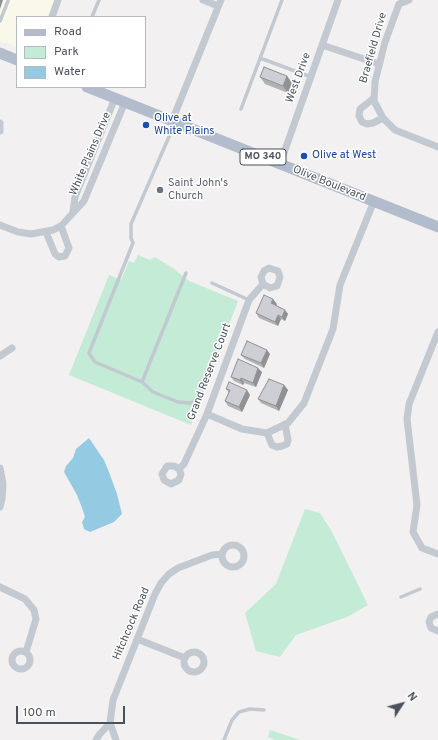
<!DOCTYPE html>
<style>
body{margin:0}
#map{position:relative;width:438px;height:740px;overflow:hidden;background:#f2f0f0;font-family:Overpass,sans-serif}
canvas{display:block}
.legend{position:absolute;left:16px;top:16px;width:130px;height:72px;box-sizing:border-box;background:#fff;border:1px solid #b6b9bd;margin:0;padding:5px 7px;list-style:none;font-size:12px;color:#49515b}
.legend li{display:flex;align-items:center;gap:8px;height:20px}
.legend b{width:20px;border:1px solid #b6b9bd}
.north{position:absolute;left:382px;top:684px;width:40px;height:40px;-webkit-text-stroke:3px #fff;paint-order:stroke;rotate:54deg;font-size:11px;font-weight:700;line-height:16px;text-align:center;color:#49515b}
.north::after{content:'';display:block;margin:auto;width:14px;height:18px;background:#49515b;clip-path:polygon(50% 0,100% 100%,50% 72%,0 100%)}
.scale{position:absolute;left:16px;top:706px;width:109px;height:18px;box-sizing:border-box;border:2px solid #49515b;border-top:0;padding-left:5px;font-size:12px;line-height:14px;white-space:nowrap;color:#49515b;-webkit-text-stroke:3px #fff;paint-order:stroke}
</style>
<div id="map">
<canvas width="438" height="740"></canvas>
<ul class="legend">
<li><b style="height:5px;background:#b2bccc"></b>Road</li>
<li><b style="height:11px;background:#c3ebd6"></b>Park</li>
<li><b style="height:11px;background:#94cbe3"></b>Water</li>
</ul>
<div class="north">N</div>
<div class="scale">100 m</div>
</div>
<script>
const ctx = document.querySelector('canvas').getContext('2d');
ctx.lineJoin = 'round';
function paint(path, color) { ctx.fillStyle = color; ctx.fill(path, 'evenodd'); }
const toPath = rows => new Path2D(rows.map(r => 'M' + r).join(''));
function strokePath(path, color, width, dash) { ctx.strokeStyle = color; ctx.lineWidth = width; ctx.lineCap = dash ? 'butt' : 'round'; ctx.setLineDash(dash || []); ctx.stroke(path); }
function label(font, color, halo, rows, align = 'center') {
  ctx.font = font + ' Overpass,sans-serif'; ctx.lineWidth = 3; ctx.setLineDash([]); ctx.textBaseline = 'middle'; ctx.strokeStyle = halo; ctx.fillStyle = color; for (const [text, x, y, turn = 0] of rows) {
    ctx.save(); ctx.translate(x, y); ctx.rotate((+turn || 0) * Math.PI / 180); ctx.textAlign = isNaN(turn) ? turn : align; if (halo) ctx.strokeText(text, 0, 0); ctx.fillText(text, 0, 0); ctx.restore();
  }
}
const commercial = toPath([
 [0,0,54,0,47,17,17,17,17,47,0,41]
]);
const green = toPath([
 [138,255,150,260,155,257,174,269,189,281,238,301,191,425,69,375,109,275,121,280,129,261,134,263],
 [305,509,320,513,332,532,368,605,347,617,296,635,280,657,256,651,245,613,276,584],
 [270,730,300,740,275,740,268,737]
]);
const water = toPath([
 [89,438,104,460,109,472,117,494,122,514,114,522,90,532,84,529,82,522,85,517,82,508,77,495,64,472,66,466,73,458,76,449]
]);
const service = toPath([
 [92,17,99,0],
 [0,21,8,1],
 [260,58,311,77],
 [241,109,282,0],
 [175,123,131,224,131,238,133,243,89,353,95,362,142,382,153,392,178,402,190,403,197,400],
 [212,283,249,300],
 [142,382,186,273],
 [401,597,420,589],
 [224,740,232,720,239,712,250,709,264,710]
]);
const minor = toPath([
 [203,0,218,6],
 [409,0,399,4,385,42,375,82,374,101,383,118,395,130,438,147],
 [52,17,58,0],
 [322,45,379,64],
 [374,98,360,109,359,116,362,122,367,124,373,123,383,118],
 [172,121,221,0],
 [0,123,0,131],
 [280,164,338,0],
 [73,212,75,197,115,98],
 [0,225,18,232,31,234,53,230,61,226,84,201,125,102],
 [46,232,55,254,59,257,65,256,69,248,61,226],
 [438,332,409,404,407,419,417,505,413,532,422,548,438,554],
 [0,356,12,348],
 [207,414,242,429,267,433,288,423,304,403,333,329,340,285,374,201],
 [267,433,272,445,277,447,282,446,287,444,288,440,285,424],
 [0,468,3,484,2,499,0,507],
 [179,469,174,466,167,466,162,474,164,480,171,484,179,480,181,474,179,469,184,464,207,414,249,300,263,284,270,288,277,286,280,277,278,271,269,268,264,271,261,277,263,284],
 '222 556a11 11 0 1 1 22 0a11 11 0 1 1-22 0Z',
 [0,587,25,599,34,610,36,619,26,652],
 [438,614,431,617,429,622,431,628,438,631],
 [137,639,185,658],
 '12 660a9 9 0 1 1 18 0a9 9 0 1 1-18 0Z',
 '184 662a10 10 0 1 1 20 0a10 10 0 1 1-20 0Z',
 [96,740,99,735,110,723],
 [116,740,110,723,113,700,155,594,161,583,169,574,178,568,212,555,222,554]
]);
const primary = toPath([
 [0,53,17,60],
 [87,87,438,227]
]);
const wall = toPath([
 [287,76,292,83,288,93,265,84,260,77],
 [277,304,276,305,285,310,288,314,285,321,281,319,278,326,259,318,256,313],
 [270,354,264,368,245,359,241,355],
 [262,372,256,387,244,383,243,385,234,381,231,377],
 [284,385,288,390,279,411,261,403,258,399],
 [226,389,250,395,242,412,228,406,225,401,229,393]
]);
const shadedWall = toPath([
 [0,0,3,0,0,9],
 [287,76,292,83,288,93,283,86],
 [273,299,277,304,275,308,271,303],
 [285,310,288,314,285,321,282,317],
 [278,315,281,319,278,326,275,322],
 [267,350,270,354,264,368,261,363],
 [258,368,262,372,256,387,253,383],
 [241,378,244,383,243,385,240,380],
 [284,385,288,390,279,411,276,406],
 [247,390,250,395,242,412,239,407]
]);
const building = toPath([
 [264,67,287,76,283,86,260,77,264,67],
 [264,295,273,299,271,303,285,310,282,317,278,315,275,322,256,313,264,295],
 [247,341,267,350,261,363,241,355,247,341],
 [238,359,258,368,253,383,241,378,240,380,231,377,238,359],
 [269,379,284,385,276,406,258,399,269,379],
 [229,382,247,390,239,407,225,401,230,390,226,389,229,382]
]);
const markers = [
 [146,125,4,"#1a4fb4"],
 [304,156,4,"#1a4fb4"],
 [160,190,4,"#6b7280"]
];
const shields = [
 [263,157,46]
];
const shieldNames = [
 ["MO 340",263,157]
];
const streetNames = [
 ["Braefield Drive",374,48,-74],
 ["West Drive",299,78,-70],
 ["White Plains Drive",91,154,-67],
 ["Olive Boulevard",329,184,22],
 ["Grand Reserve Court",210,372,-69],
 ["Hitchcock Road",132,624,-67]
];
const transitNames = [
 ["Olive at",154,119],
 ["White Plains",154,132],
 ["Olive at West",312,156]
];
const worshipNames = [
 ["Saint John's",168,184],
 ["Church",168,197]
];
paint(commercial, '#faf8eb');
paint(green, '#c3ebd6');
paint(water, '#94cbe3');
strokePath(service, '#c2c9d0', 3.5);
strokePath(minor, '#c2c9d0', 7);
strokePath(primary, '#b2bccc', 11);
paint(wall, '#b0b2b6');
paint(shadedWall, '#909194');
paint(building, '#cdcfd4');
strokePath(building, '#909194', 1);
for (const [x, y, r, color] of markers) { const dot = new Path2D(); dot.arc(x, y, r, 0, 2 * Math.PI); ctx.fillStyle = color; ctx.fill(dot); strokePath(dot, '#fff', 1.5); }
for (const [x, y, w] of shields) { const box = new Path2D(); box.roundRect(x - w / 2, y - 8, w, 16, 3); ctx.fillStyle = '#fff'; ctx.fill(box); strokePath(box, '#49515b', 1); }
label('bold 10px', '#49515b', null, shieldNames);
label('11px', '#49515b', '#fff', streetNames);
label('11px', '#164399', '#fff', transitNames, 'left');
label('11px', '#5b616d', '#fff', worshipNames, 'left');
</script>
